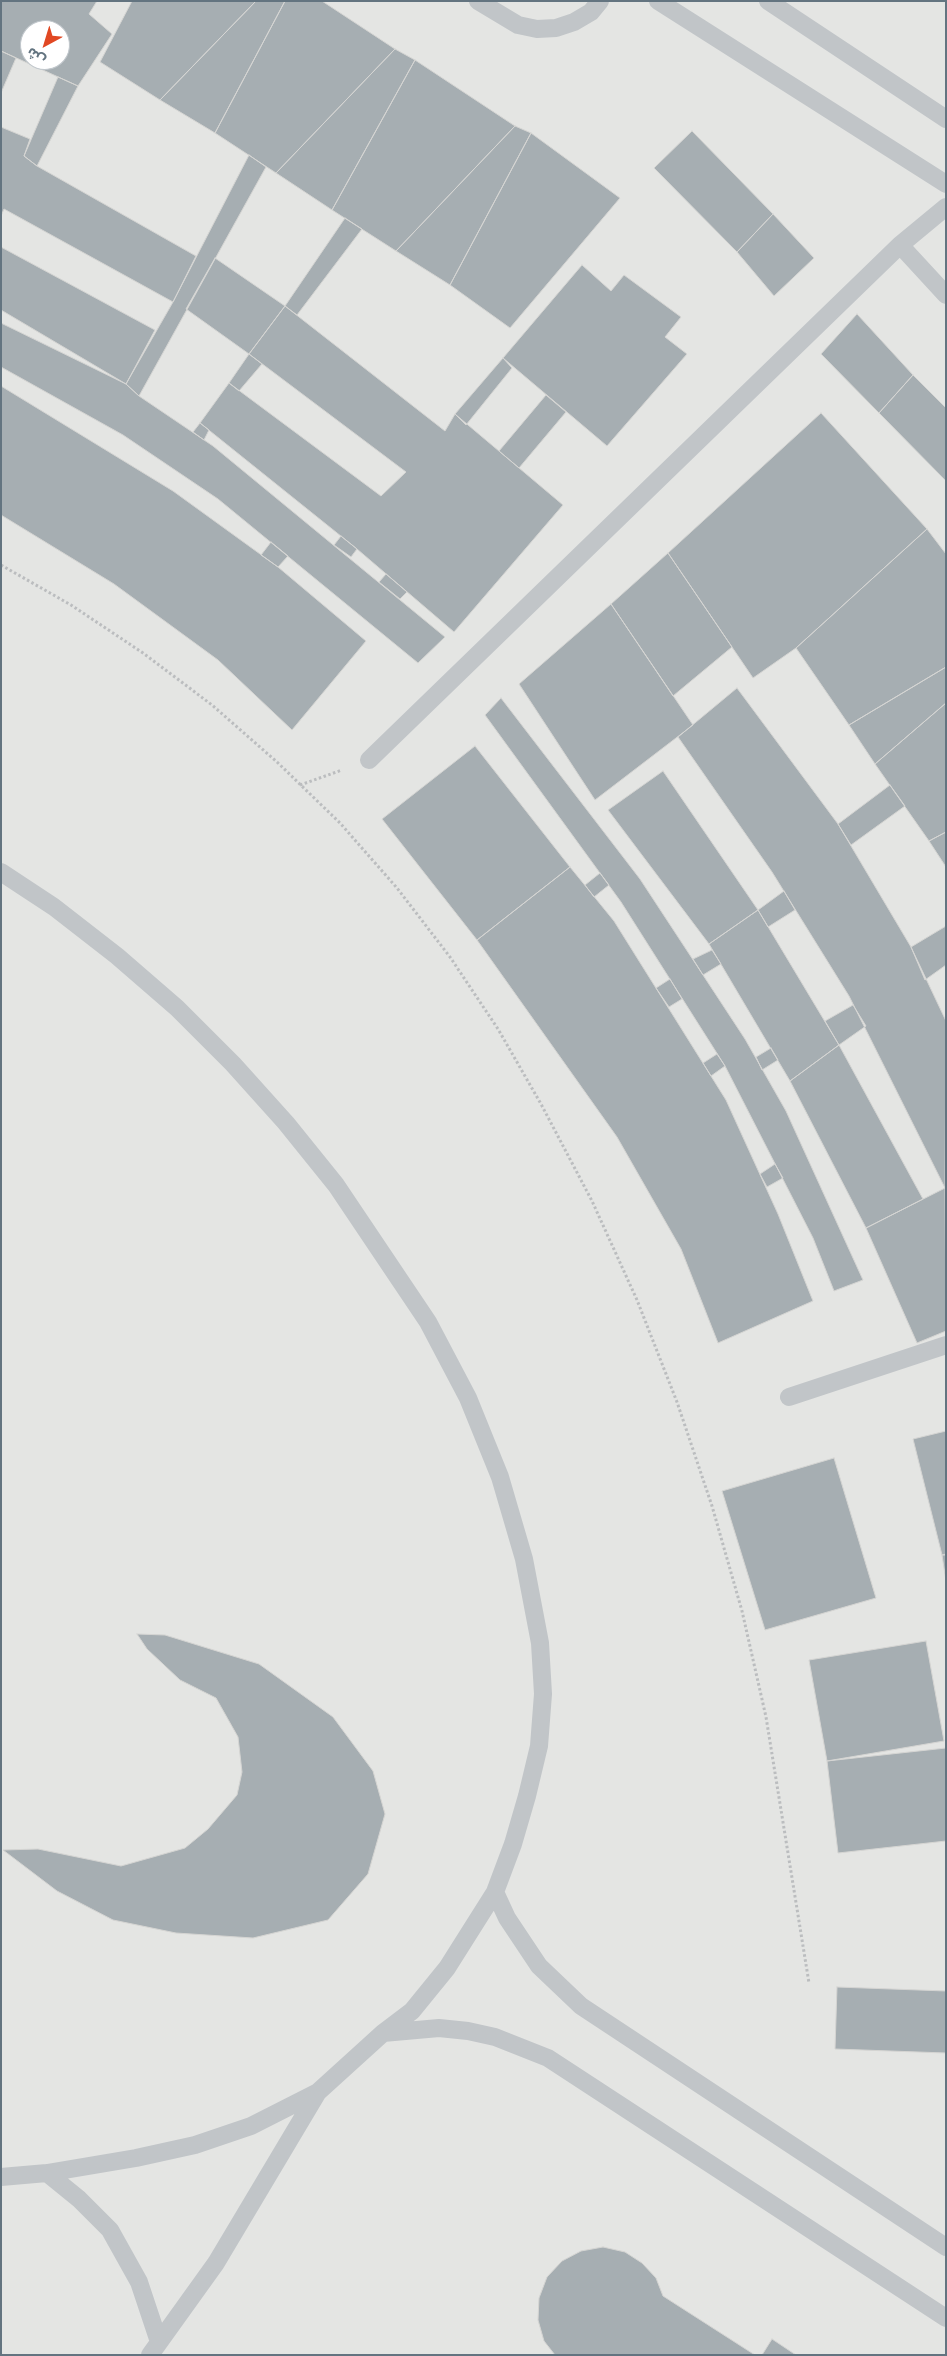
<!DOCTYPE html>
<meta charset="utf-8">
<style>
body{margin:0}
#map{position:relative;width:947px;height:2356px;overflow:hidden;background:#f4f4f0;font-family:"Sofia Sans Condensed","Noto Sans Arabic",sans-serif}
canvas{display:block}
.frame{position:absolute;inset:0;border:2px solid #637480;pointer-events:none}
.north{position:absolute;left:20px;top:20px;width:50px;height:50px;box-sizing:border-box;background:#fff;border:1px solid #c1c7cc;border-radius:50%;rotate:219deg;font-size:14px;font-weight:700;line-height:20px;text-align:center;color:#637480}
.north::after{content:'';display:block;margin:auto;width:18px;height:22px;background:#e14823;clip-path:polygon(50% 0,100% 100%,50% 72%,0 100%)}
</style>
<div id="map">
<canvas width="947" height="2356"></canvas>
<div class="frame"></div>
<div class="north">ش</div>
</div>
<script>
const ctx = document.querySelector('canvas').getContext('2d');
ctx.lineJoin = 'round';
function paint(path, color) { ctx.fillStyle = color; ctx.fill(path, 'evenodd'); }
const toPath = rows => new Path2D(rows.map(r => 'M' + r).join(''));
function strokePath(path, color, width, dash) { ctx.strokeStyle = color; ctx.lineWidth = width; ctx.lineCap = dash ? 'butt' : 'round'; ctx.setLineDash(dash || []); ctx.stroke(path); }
const built = toPath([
 [1,1,946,1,946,2355,1,2355],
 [30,30,60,30,60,60,30,60]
]);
const building = toPath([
 [1,1,97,1,89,14,112,34,78,86,1,51,1,1],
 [30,30,60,30,60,60,30,60,30,30],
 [132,1,256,1,160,100,100,62,132,1],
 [256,1,285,1,215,133,160,100,256,1],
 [285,1,322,1,395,49,276,173,215,133,285,1],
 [395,49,415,60,332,210,276,173,395,49],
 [1,51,16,58,1,93,1,51],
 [415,60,515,126,396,251,332,210,415,60],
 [58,77,78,86,37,166,24,156,58,77],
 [515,126,531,133,450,285,396,251,515,126],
 [1,127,30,139,24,156,37,166,196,256,173,302,4,209,1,216,1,127],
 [692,131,773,214,737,252,654,168,692,131],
 [531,133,620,198,510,328,450,285,531,133],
 [249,155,266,167,139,396,126,384,173,302,249,155],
 [773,214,814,258,774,296,737,252,773,214],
 [345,218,362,229,297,315,285,306,345,218],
 [1,247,155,330,126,384,1,310,1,247],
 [215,258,285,306,249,354,186,309,215,258],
 [582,265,611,291,624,275,681,317,665,337,687,354,607,446,503,358,582,265],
 [285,306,445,431,455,414,563,505,454,632,357,549,200,423,229,383,381,496,406,472,249,354,285,306],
 [857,314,913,375,879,413,821,354,857,314],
 [1,323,126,384,139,396,213,446,445,637,418,663,218,499,123,435,1,367,1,323],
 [249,354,262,364,239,391,229,383,249,354],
 [503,358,512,368,466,425,455,414,503,358],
 [913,375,946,408,946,481,879,413,913,375],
 [1,386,173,491,278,567,366,641,292,730,218,660,114,584,1,515,1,386],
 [546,395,566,412,519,468,499,451,546,395],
 [821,413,927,529,796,648,753,678,668,553,821,413],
 [200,423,209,430,204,440,193,432,200,423],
 [927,529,946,554,946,667,849,725,796,648,927,529],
 [341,536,357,549,351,557,334,545,341,536],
 [271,542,288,556,278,567,261,555,271,542],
 [668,553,732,647,673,696,611,604,668,553],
 [386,574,407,592,400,599,379,582,386,574],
 [611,604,693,725,595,800,519,684,611,604],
 [946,667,946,703,875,764,849,725,946,667],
 [737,688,838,824,911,947,946,1021,945,1188,849,996,772,872,678,737,737,688],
 [501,698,640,879,745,1039,786,1111,863,1280,834,1291,813,1238,725,1066,621,902,485,715,501,698],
 [946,703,946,832,929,841,875,764,946,703],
 [475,746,570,867,477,940,382,819,475,746],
 [663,771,758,910,709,944,608,810,663,771],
 [890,785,905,806,851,845,838,824,890,785],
 [946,832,946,867,929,841,946,832],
 [570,867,614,921,726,1100,778,1214,813,1301,718,1343,681,1249,617,1137,477,940,570,867],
 [600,873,609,885,594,897,585,885,600,873],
 [784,891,795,910,768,927,758,910,784,891],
 [758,910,839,1045,790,1081,709,944,758,910],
 [946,926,946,965,925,980,911,947,946,926],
 [712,950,721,964,703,975,693,959,712,950],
 [670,979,682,999,669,1007,656,988,670,979],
 [853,1005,866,1026,839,1045,825,1021,853,1005],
 [839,1045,923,1199,866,1228,790,1081,839,1045],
 [771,1048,778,1060,762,1070,756,1057,771,1048],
 [717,1054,725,1066,711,1076,703,1063,717,1054],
 [775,1164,783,1178,767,1187,760,1174,775,1164],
 [945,1188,946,1331,917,1343,866,1228,945,1188],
 [946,1431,946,1554,942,1555,913,1439,946,1431],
 [834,1458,876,1598,765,1630,722,1491,834,1458],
 [942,1555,946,1555,946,1581,942,1555],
 [137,1634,165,1635,259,1664,333,1717,373,1771,385,1814,368,1874,328,1920,253,1938,176,1933,113,1920,57,1891,3,1850,38,1849,121,1866,185,1848,208,1829,237,1795,242,1772,238,1737,216,1698,180,1680,147,1649,137,1634],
 [926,1641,944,1741,827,1761,809,1660,926,1641],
 [946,1748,946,1841,838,1853,827,1761,946,1748],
 [837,1987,946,1991,946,2053,835,2049,837,1987],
 [603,2247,625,2252,642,2263,656,2278,663,2296,755,2355,555,2355,544,2341,538,2320,539,2298,547,2277,562,2261,581,2251,603,2247],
 [772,2339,796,2355,762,2355,772,2339]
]);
const path = toPath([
 [1,565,71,605,143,653,212,705,277,762,340,823,397,888,450,957,498,1029,541,1104,592,1201,637,1300,677,1402,712,1506,742,1611,766,1717,809,1983],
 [300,785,342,770]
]);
const service = toPath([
 [478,1,518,25,537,29,556,28,574,22,591,12,600,1],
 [658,1,946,184],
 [768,1,946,119],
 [900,245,946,295],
 [369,760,900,245,946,207],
 [1,872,54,907,117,956,177,1008,233,1064,286,1123,336,1185,428,1322,468,1398,500,1477,524,1559,540,1643,543,1694,539,1746,527,1796,513,1844,495,1892,447,1968,412,2011,383,2033,318,2092,251,2126,195,2145,136,2158,47,2173,1,2177],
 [789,1397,946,1345],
 [495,1892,507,1918,539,1966,581,2006,946,2247],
 [383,2033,439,2028,468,2031,495,2037,548,2058,946,2318],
 [47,2173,79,2199,110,2230,139,2282,159,2342],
 [150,2355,216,2263,318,2092]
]);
paint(built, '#e4e5e3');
paint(building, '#a6aeb2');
strokePath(building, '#d5d5d3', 1);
strokePath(path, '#bbbdbf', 3, [2.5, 2.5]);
strokePath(service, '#c1c5c8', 18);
</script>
